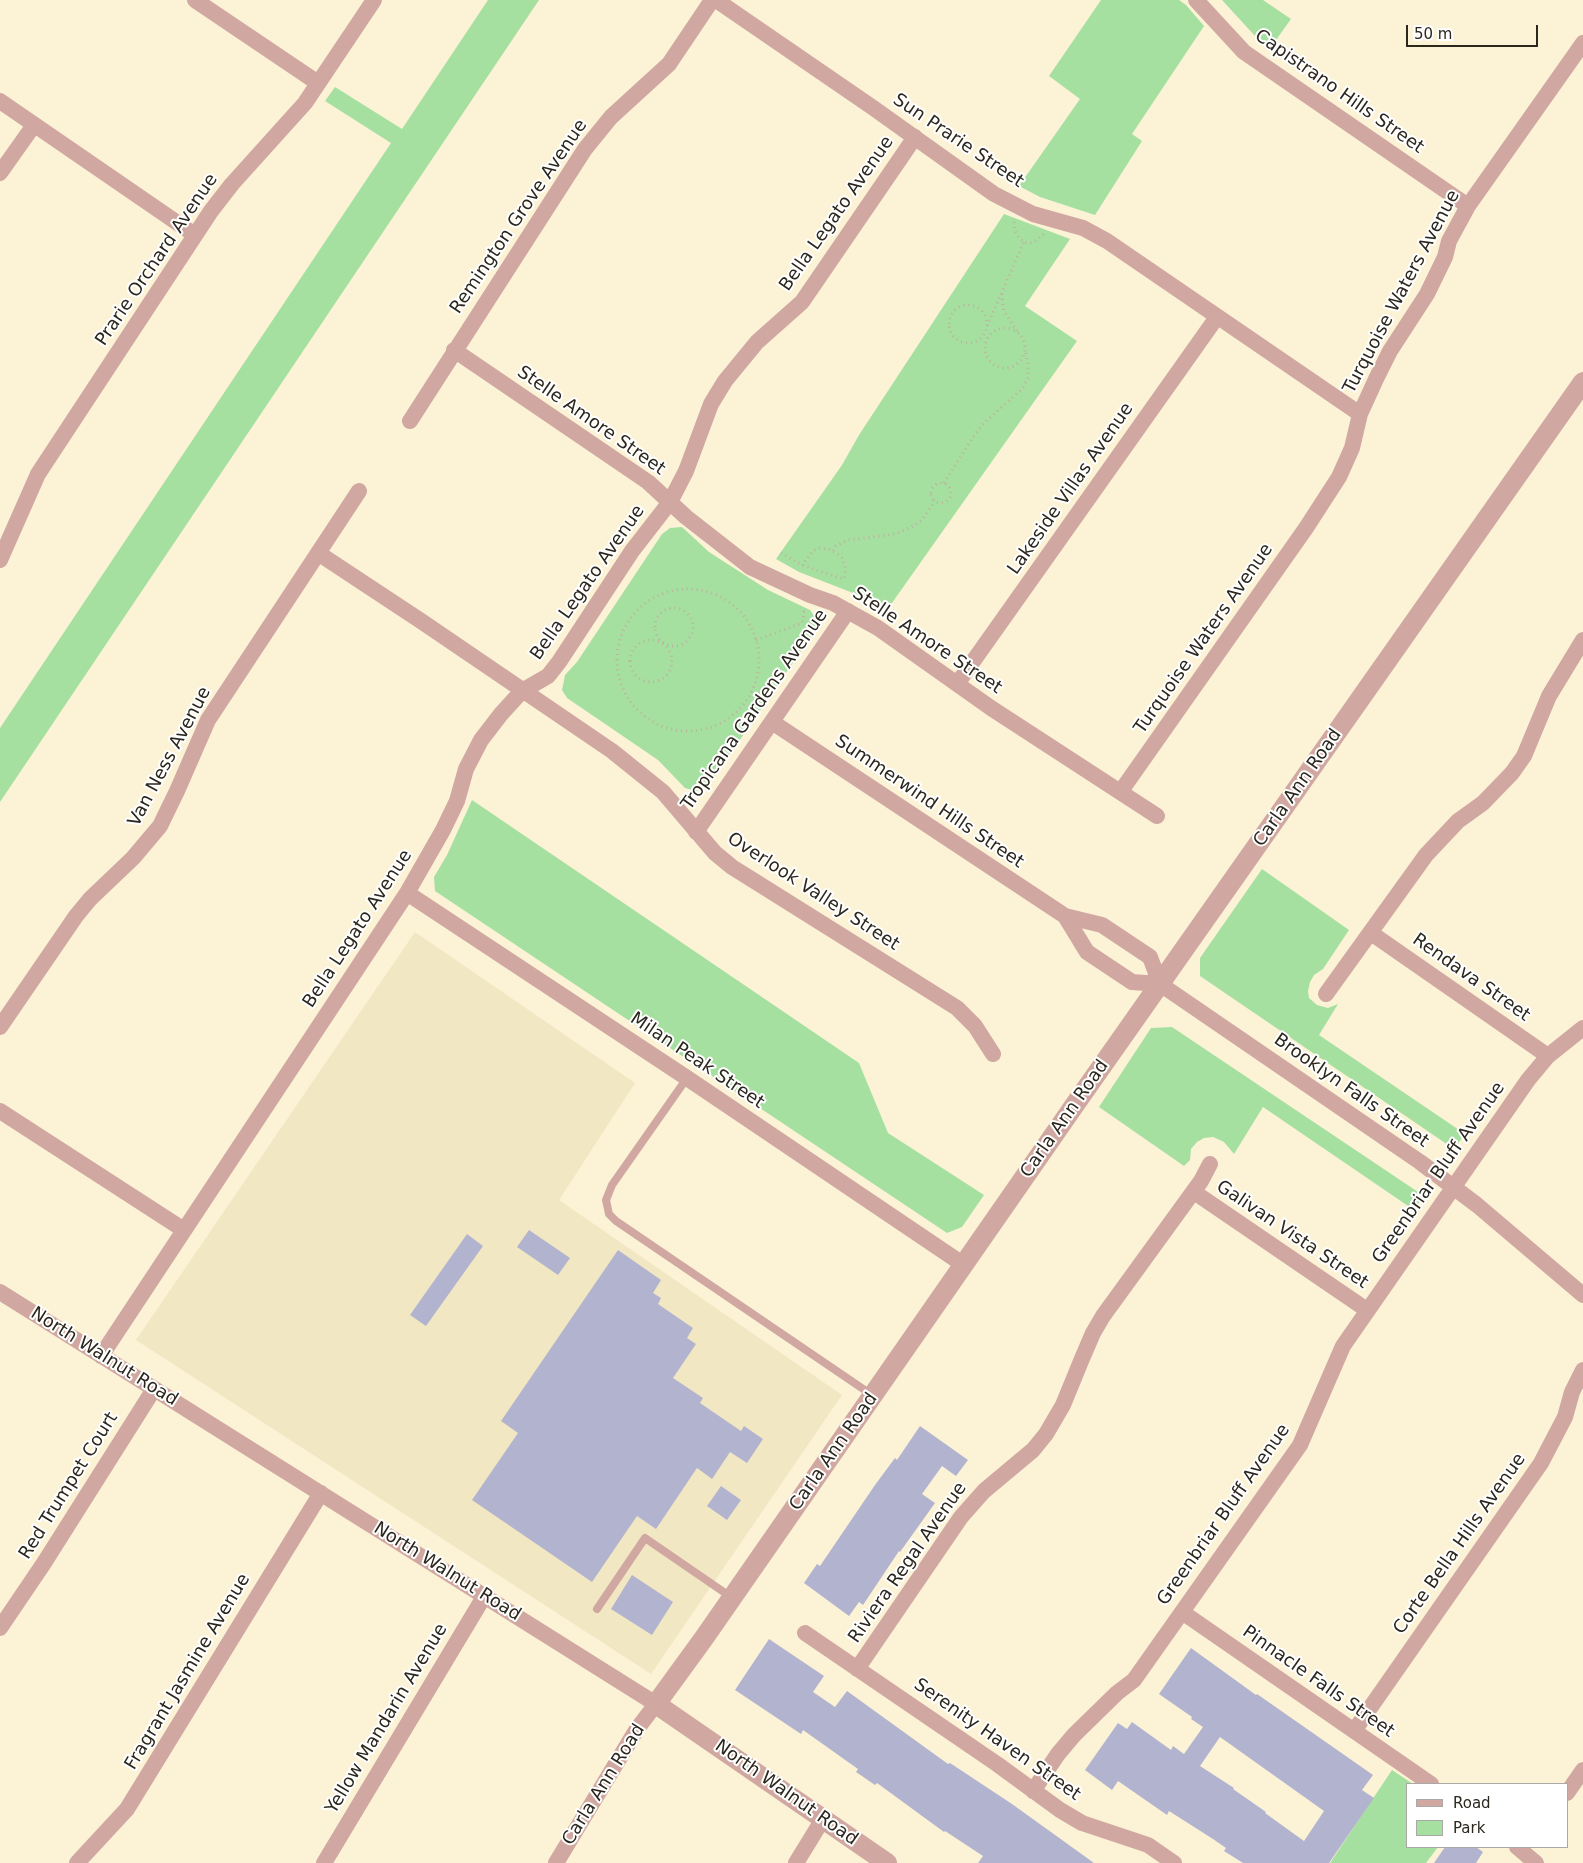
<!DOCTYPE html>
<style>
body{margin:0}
#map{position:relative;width:1583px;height:1863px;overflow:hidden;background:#fcf2d6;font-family:"DejaVu Sans",sans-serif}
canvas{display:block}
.legend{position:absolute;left:1406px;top:1783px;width:162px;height:65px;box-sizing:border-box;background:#fff;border:1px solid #aaa9a5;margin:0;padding:6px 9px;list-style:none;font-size:15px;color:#2b271d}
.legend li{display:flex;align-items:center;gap:10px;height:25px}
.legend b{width:25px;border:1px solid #aaa9a5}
.scale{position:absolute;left:1406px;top:25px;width:132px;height:22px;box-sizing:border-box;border:2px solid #2b271d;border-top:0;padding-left:6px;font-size:15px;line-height:18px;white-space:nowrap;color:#2b271d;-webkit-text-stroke:4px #fff;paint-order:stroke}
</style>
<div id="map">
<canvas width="1583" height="1863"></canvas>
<ul class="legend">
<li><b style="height:6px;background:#d0a8a1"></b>Road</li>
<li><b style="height:14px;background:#a6e0a1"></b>Park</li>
</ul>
<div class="scale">50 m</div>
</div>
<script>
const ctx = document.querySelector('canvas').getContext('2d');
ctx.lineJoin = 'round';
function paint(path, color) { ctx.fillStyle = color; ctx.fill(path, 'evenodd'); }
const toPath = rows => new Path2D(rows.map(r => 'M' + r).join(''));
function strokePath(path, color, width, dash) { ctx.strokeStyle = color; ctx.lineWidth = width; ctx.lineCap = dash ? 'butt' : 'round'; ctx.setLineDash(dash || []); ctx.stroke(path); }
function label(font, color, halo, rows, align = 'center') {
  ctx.font = font + ' "DejaVu Sans",sans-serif'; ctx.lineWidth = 4; ctx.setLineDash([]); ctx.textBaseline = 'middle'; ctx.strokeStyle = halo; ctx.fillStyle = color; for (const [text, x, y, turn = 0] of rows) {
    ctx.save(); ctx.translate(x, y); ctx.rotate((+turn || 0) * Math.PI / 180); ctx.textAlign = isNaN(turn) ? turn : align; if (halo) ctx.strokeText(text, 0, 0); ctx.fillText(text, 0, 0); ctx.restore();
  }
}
const built = toPath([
 [415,932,635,1083,559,1200,842,1395,651,1674,136,1340]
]);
const green = toPath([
 [488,0,539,0,0,802,0,728,391,143,325,101,335,87,402,129],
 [1101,0,1179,0,1186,5,1204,26,1132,134,1142,141,1095,215,1040,197,1019,186,1080,99,1049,76],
 [1222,0,1263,0,1291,19,1271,47,1255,36],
 [1004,214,1070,239,1025,306,1077,341,887,610,866,598,799,572,776,559,842,465,859,435],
 [682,527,709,552,768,590,810,610,815,617,816,629,706,789,696,791,685,788,658,760,567,698,562,690,565,675,577,662,662,534,670,528],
 [472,800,859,1063,888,1133,984,1195,962,1227,947,1233,435,891,434,877,447,855],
 [1262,869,1349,930,1323,969,1314,975,1310,982,1308,991,1309,998,1317,1005,1328,1008,1338,1004,1319,1035,1465,1134,1454,1149,1200,976,1200,958],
 [1172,1027,1424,1196,1414,1210,1263,1107,1234,1154,1224,1142,1213,1137,1204,1138,1197,1142,1191,1149,1190,1160,1184,1166,1099,1107,1151,1028],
 [1392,1770,1413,1784,1407,1784,1407,1847,1438,1847,1426,1863,1330,1863]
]);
const building = toPath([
 [529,1230,570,1258,558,1275,517,1247],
 [467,1234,483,1246,426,1326,410,1315],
 [618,1250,661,1280,653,1293,661,1298,658,1304,693,1328,687,1338,696,1344,673,1378,703,1398,700,1403,741,1431,744,1426,763,1439,747,1463,730,1452,712,1479,697,1468,656,1529,637,1516,592,1582,472,1500,518,1433,501,1421],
 [920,1426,968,1460,956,1476,942,1466,922,1494,935,1503,900,1552,899,1551,863,1605,859,1602,849,1616,804,1583,817,1564,820,1566,875,1485,895,1458,897,1460],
 [721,1486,741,1500,727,1520,707,1506],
 [632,1575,673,1602,652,1635,611,1609],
 [769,1639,824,1676,813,1692,835,1707,847,1691,948,1764,950,1763,1012,1804,1094,1863,978,1863,983,1856,945,1831,944,1832,877,1783,875,1785,856,1772,858,1769,803,1730,801,1734,735,1690],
 [1191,1648,1256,1695,1257,1694,1373,1775,1362,1790,1374,1798,1329,1863,1243,1863,1224,1851,1226,1848,1213,1839,1169,1811,1167,1815,1118,1781,1112,1790,1085,1770,1118,1723,1127,1729,1132,1722,1171,1750,1173,1746,1184,1754,1203,1727,1191,1719,1192,1717,1159,1694],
 [1220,1737,1324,1811,1304,1841,1265,1813,1266,1812,1233,1789,1234,1788,1200,1766],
 [1445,1847,1476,1847,1483,1852,1476,1863,1434,1863]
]);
const path = toPath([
 [1014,222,1015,231,1019,238,1024,242,1030,243,1035,241,1044,234],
 [1002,294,1004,311,1018,333],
 '949 324a19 19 0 1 1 38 0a19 19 0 1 1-38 0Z',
 [987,326,1024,242],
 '985 348a20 20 0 1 1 40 0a20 20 0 1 1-40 0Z',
 [944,483,973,437,983,424,1023,388,1028,378,1028,364,1025,349],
 '931 493a10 10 0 1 1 20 0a10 10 0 1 1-20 0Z',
 [833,551,836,546,847,540,889,535,898,533,915,525,922,520,933,504,933,499],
 [781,553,802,565,822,572,844,579,845,575,845,566,842,558,839,555,828,549,819,548,813,551,802,565],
 '617 660a71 71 0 1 1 142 0a71 71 0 1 1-142 0Z',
 '655 627a19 19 0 1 1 38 0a19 19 0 1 1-38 0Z',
 '630 661a21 21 0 1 1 42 0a21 21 0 1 1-42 0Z',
 [756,640,800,624,803,621,804,612,807,611]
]);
const service = toPath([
 [687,1078,612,1185,606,1200,609,1214,616,1221,872,1395],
 [597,1609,645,1538,731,1597]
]);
const minor = toPath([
 [195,0,318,83],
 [716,0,872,107,994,194,1033,214,1083,228,1107,241,1360,414],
 [1196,0,1244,52,1468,206],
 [0,101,195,235],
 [0,173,34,125],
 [454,350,648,482,686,517,750,567,810,595,833,603,878,628,991,708,1157,816],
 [410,421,585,149,611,117,669,64,712,0],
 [318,553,421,621,612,751,663,792,715,853,732,867,957,1008,975,1026,993,1054],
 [0,560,38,474,211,211,232,184,305,103,374,0],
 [957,684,1217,317],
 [772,722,1065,916,1102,925,1150,957,1160,984],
 [1121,791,1306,528,1339,477,1352,448,1360,414,1376,379,1390,351,1427,294,1445,257,1449,241,1468,206,1583,43],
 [696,832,848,611],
 [407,893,687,1078,964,1265],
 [1065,916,1087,952,1132,982,1160,984],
 [1371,933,1548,1056],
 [1160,984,1420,1162,1477,1205,1583,1295],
 [1326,994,1426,855,1458,821,1483,803,1512,773,1524,756,1549,696,1583,640],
 [0,1027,76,916,90,899,133,858,160,826,177,791,208,720,359,491],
 [0,1111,184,1230],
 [1194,1192,1367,1310],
 [0,1292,656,1704,637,1729,556,1863],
 [101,1356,407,893,443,830,457,801,466,769,481,740,501,714,522,691,548,676,559,662,632,551,670,502,686,471,711,404,725,381,757,342,802,302,915,137],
 [1182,1612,1431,1784],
 [0,1628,44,1563,154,1389],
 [805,1633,997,1764,1060,1810,1082,1823,1148,1845,1174,1863],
 [857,1669,961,1517,984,1491,1033,1450,1046,1434,1063,1405,1081,1361,1093,1333,1103,1316,1201,1181,1210,1164],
 [1354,1731,1541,1463,1565,1417,1572,1392,1583,1370],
 [1033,1791,1058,1754,1074,1735,1117,1693,1134,1680,1300,1445,1343,1346,1528,1080,1548,1056,1583,1028],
 [1567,1793,1583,1770],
 [1517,1847,1536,1863],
 [77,1863,127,1809,321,1493],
 [324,1863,485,1595],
 [796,1863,823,1819]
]);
const tertiary = toPath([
 [887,1863,656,1704,704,1638,1076,1103,1583,382]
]);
const streetNames = [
 ["Capistrano Hills Street",1339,92,35],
 ["Sun Prarie Street",958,141,34],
 ["Bella Legato Avenue",837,214,-55],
 ["Remington Grove Avenue",519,217,-56],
 ["Prarie Orchard Avenue",157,260,-56],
 ["Turquoise Waters Avenue",1402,292,-62],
 ["Stelle Amore Street",591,421,35],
 ["Lakeside Villas Avenue",1071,489,-55],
 ["Bella Legato Avenue",588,583,-55],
 ["Turquoise Waters Avenue",1204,639,-55],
 ["Stelle Amore Street",927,641,34],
 ["Tropicana Gardens Avenue",755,710,-55],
 ["Van Ness Avenue",170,757,-62],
 ["Carla Ann Road",1298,788,-55],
 ["Summerwind Hills Street",929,802,34],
 ["Overlook Valley Street",813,892,33],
 ["Bella Legato Avenue",358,929,-57],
 ["Rendava Street",1471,978,35],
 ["Milan Peak Street",697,1061,34],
 ["Brooklyn Falls Street",1351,1091,35],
 ["Carla Ann Road",1065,1119,-55],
 ["Greenbriar Bluff Avenue",1439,1173,-55],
 ["Galivan Vista Street",1292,1235,34],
 ["North Walnut Road",104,1357,32],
 ["Carla Ann Road",834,1452,-55],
 ["Red Trumpet Court",69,1486,-58],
 ["Greenbriar Bluff Avenue",1224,1515,-55],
 ["Corte Bella Hills Avenue",1460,1544,-55],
 ["Riviera Regal Avenue",908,1563,-55],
 ["North Walnut Road",447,1572,32],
 ["Fragrant Jasmine Avenue",188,1672,-59],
 ["Pinnacle Falls Street",1318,1682,35],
 ["Yellow Mandarin Avenue",387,1719,-59],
 ["Serenity Haven Street",997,1740,35],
 ["Carla Ann Road",604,1785,-58],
 ["North Walnut Road",786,1793,35]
];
paint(built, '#f2e7c3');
paint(green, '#a6e0a1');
paint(building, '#b2b4cf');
strokePath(path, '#bbb39d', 3, [1, 4]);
strokePath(service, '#d0a8a1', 8);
strokePath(minor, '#d0a8a1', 16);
strokePath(tertiary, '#d0a8a1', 20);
label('18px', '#2b271d', '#fff', streetNames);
</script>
